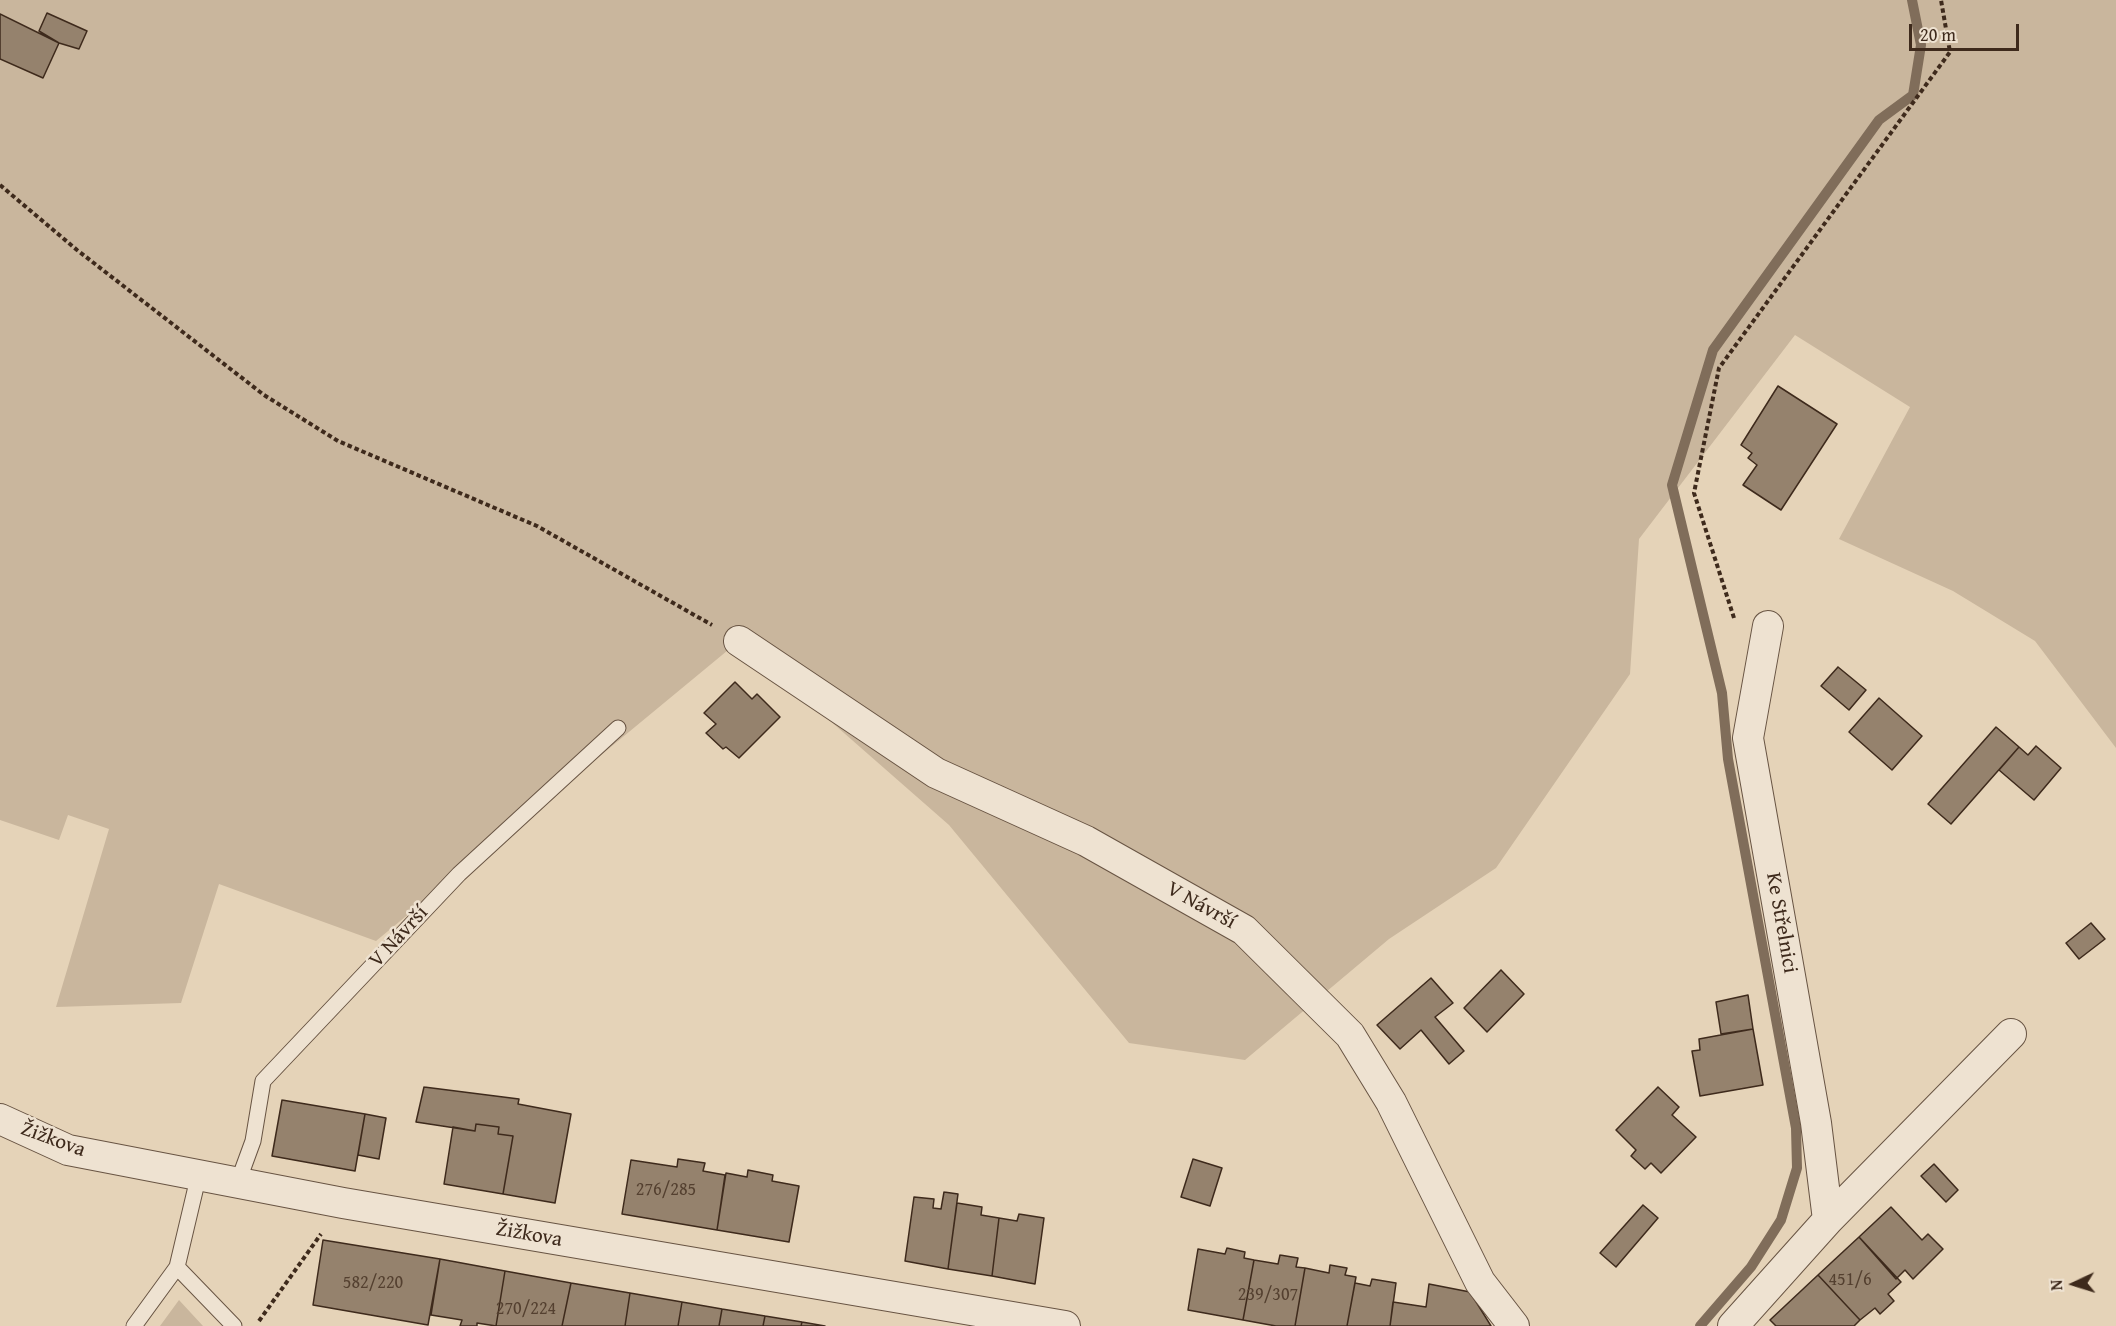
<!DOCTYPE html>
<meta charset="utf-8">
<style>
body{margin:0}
#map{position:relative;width:2116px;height:1326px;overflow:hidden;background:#e5d3b8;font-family:"Gentium Book Plus",serif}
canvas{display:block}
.north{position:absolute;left:2044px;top:1254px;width:60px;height:60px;-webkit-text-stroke:4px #eee2d1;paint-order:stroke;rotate:266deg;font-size:16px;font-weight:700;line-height:24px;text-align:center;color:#3e2a1c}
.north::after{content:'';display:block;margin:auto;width:21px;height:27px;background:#3e2a1c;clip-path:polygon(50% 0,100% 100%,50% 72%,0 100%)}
.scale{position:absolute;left:1909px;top:24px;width:110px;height:27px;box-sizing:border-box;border:3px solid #3e2a1c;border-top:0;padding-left:8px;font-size:18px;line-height:21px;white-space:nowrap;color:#3e2a1c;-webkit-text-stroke:4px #eee2d1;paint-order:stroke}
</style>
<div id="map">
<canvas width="2116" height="1326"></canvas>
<div class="north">N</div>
<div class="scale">20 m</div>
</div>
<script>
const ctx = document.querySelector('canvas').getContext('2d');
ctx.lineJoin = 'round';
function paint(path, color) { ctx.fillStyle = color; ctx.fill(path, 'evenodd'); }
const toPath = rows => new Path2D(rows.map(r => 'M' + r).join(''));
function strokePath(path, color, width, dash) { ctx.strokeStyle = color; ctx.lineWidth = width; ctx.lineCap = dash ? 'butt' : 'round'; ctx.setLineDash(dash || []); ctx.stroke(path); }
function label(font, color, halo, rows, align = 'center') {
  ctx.font = font + ' "Gentium Book Plus",serif'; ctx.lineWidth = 5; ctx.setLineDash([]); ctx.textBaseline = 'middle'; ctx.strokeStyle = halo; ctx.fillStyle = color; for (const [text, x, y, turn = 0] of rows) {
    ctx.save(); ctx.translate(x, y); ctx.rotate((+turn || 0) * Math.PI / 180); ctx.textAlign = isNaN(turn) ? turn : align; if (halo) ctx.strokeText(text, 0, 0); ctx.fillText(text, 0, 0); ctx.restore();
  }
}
const green = toPath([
 [0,0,2116,0,2116,748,2035,641,1953,591,1839,539,1910,407,1795,335,1639,539,1630,674,1496,868,1389,939,1245,1060,1129,1043,949,825,739,641,376,941,219,884,181,1003,56,1007,109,829,68,815,59,840,0,820],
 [179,1300,203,1326,160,1326]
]);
const stream = toPath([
 [1700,1326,1751,1267,1781,1220,1797,1168,1796,1128,1728,759,1722,693,1672,485,1713,350,1879,120,1913,95,1921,45,1912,0]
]);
const building = toPath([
 [47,13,87,31,79,49,59,43,39,31,47,13],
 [0,14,59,43,43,78,0,59,0,14],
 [1778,386,1837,424,1781,510,1743,485,1757,465,1748,458,1752,453,1741,445,1778,386],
 [1838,667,1866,690,1849,710,1821,686,1838,667],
 [735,682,752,699,757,694,780,717,739,758,726,747,723,749,706,733,716,724,704,713,735,682],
 [1879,698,1922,736,1892,770,1849,732,1879,698],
 [1996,727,2019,747,1951,824,1928,804,1996,727],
 [2036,746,2061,768,2034,800,1999,770,2019,747,2028,755,2036,746],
 [2091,923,2105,939,2079,959,2066,943,2091,923],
 [1501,970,1524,994,1487,1032,1464,1008,1501,970],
 [1431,978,1453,1003,1435,1017,1464,1051,1449,1064,1421,1030,1400,1049,1377,1025,1431,978],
 [1748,995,1753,1029,1721,1034,1716,1002,1748,995],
 [1753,1029,1763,1085,1700,1096,1692,1051,1700,1050,1699,1039,1753,1029],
 [424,1087,519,1099,518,1104,571,1114,555,1203,503,1194,513,1136,498,1134,499,1127,476,1124,475,1131,416,1122,424,1087],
 [1658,1087,1679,1107,1672,1115,1696,1137,1661,1173,1651,1163,1645,1169,1631,1156,1636,1150,1616,1130,1658,1087],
 [282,1100,365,1114,355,1171,272,1156,282,1100],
 [365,1114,386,1118,379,1159,358,1155,365,1114],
 [476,1124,499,1127,498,1134,513,1136,503,1194,444,1184,453,1127,475,1131,476,1124],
 [678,1159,705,1163,703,1171,725,1175,717,1230,622,1214,631,1160,677,1167,678,1159],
 [1193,1159,1222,1168,1210,1206,1181,1197,1193,1159],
 [1934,1164,1958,1190,1946,1202,1921,1176,1934,1164],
 [748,1170,773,1175,772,1181,799,1186,789,1242,717,1230,726,1173,747,1177,748,1170],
 [944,1192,958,1194,948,1269,905,1261,914,1197,934,1199,933,1208,941,1209,944,1192],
 [957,1203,982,1207,981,1215,999,1218,992,1276,948,1269,957,1203],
 [1643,1205,1658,1218,1616,1267,1600,1253,1643,1205],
 [1891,1207,1922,1240,1928,1234,1943,1249,1913,1279,1905,1270,1896,1279,1859,1237,1891,1207],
 [1019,1214,1044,1218,1035,1284,992,1276,999,1218,1017,1221,1019,1214],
 [1859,1237,1901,1282,1888,1294,1894,1301,1880,1314,1875,1308,1860,1320,1818,1275,1859,1237],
 [323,1240,440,1259,428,1325,313,1305,323,1240],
 [1227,1248,1245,1252,1244,1258,1254,1260,1243,1320,1188,1310,1198,1249,1225,1254,1227,1248],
 [1280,1255,1298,1258,1296,1267,1305,1268,1295,1326,1276,1326,1243,1320,1254,1260,1278,1264,1280,1255],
 [440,1259,505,1271,496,1326,477,1323,477,1326,460,1326,462,1320,431,1315,440,1259],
 [1330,1265,1347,1268,1345,1275,1356,1277,1347,1326,1295,1326,1305,1268,1329,1273,1330,1265],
 [505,1271,571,1283,562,1326,496,1326,505,1271],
 [1818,1275,1860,1320,1854,1326,1776,1326,1770,1320,1818,1275],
 [1372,1279,1396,1283,1390,1326,1347,1326,1355,1283,1370,1286,1372,1279],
 [571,1283,630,1293,625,1326,562,1326,571,1283],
 [1429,1284,1470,1292,1491,1326,1390,1326,1393,1302,1426,1307,1429,1284],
 [630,1293,682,1302,678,1326,625,1326,630,1293],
 [682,1302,722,1309,719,1326,678,1326,682,1302],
 [722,1309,765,1316,763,1326,719,1326,722,1309],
 [765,1316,802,1322,801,1326,763,1326,765,1316],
 [802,1322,825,1326,801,1326,802,1322]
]);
const path = toPath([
 [0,185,77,250,264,395,338,441,537,526,712,625],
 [1734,618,1694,493,1719,368,1950,52,1941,0],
 [259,1321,321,1234]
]);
const service = toPath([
 [238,1182,253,1141,263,1081,459,874,618,728],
 [177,1267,234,1326],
 [134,1326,177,1267,199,1174]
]);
const minor = toPath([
 [1768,626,1748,738,1816,1123,1828,1220],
 [739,641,936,773,1086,841,1244,930,1350,1035,1391,1102,1480,1282,1514,1326],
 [0,1119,68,1150,343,1203,1065,1326],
 [1733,1326,1828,1220,2011,1034]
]);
const numberNames = [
 ["276/285",666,1190],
 ["451/6",1850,1280],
 ["582/220",373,1283],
 ["239/307",1268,1295],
 ["270/224",526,1309]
];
const streetNames = [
 ["V Návrší",1201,906,29],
 ["Ke Střelnici",1781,923,80],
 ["V Návrší",399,937,-47],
 ["Žižkova",53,1140,20],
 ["Žižkova",529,1235,10]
];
paint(green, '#c9b69d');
strokePath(stream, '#806d5a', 10);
paint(building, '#95826d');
strokePath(building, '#3e2a1c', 1.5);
strokePath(service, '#685443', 17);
strokePath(minor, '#685443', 32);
strokePath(path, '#3e2a1c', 4, [4.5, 3]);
strokePath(service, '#eee2d1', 15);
strokePath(minor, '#eee2d1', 30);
label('18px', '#544030', null, numberNames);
label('21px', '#3e2a1c', '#eee2d1', streetNames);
</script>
